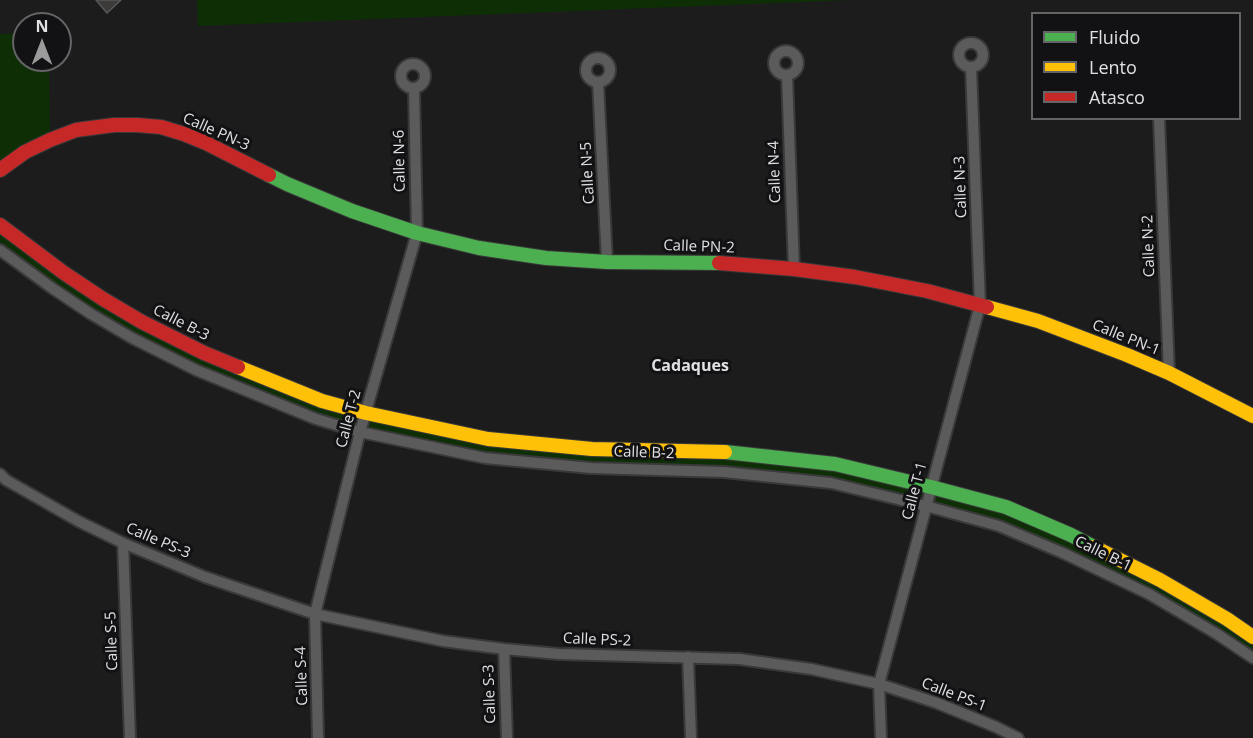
<!DOCTYPE html>
<style>
body{margin:0}
#map{position:relative;width:1253px;height:738px;overflow:hidden;background:#1c1c1c;font-family:"Open Sans",sans-serif}
canvas{display:block}
.legend{position:absolute;left:1031px;top:12px;width:210px;height:108px;box-sizing:border-box;background:#121214;border:2px solid #646466;margin:0;padding:8px 10px;list-style:none;font-size:18px;color:#e0dfe1}
.legend li{display:flex;align-items:center;gap:12px;height:30px}
.legend b{width:30px;border:2px solid #646466}
.north{position:absolute;left:12px;top:12px;width:60px;height:60px;box-sizing:border-box;background:#121214;border:2px solid #646466;border-radius:50%;rotate:0deg;font-size:16px;font-weight:700;line-height:24px;text-align:center;color:#e0dfe1}
.north::after{content:'';display:block;margin:auto;width:21px;height:27px;background:#9b9b9c;clip-path:polygon(50% 0,100% 100%,50% 72%,0 100%)}
</style>
<div id="map">
<canvas width="1253" height="738"></canvas>
<ul class="legend">
<li><b style="height:8px;background:#4caf50"></b>Fluido</li>
<li><b style="height:8px;background:#ffc107"></b>Lento</li>
<li><b style="height:8px;background:#c62828"></b>Atasco</li>
</ul>
<div class="north">N</div>
</div>
<script>
const ctx = document.querySelector('canvas').getContext('2d');
ctx.lineJoin = 'round';
function paint(path, color) { ctx.fillStyle = color; ctx.fill(path, 'evenodd'); }
const toPath = rows => new Path2D(rows.map(r => 'M' + r).join(''));
function strokePath(path, color, width, dash) { ctx.strokeStyle = color; ctx.lineWidth = width; ctx.lineCap = dash ? 'butt' : 'round'; ctx.setLineDash(dash || []); ctx.stroke(path); }
function label(font, color, halo, rows, align = 'center') {
  ctx.font = font + ' "Open Sans",sans-serif'; ctx.lineWidth = 6; ctx.setLineDash([]); ctx.textBaseline = 'middle'; ctx.strokeStyle = halo; ctx.fillStyle = color; for (const [text, x, y, turn = 0] of rows) {
    ctx.save(); ctx.translate(x, y); ctx.rotate((+turn || 0) * Math.PI / 180); ctx.textAlign = isNaN(turn) ? turn : align; if (halo) ctx.strokeText(text, 0, 0); ctx.fillText(text, 0, 0); ctx.restore();
  }
}
const green = toPath([
 [197,0,851,0,198,26],
 [24,33,24,60,49,60,50,140,0,170,0,34],
 [0,225,64,273,266,379,488,439,835,464,1006,507,1253,637,1253,658,1149,594,999,526,831,483,485,458,316,419,132,338,0,250]
]);
const building = toPath([
 [96,0,121,0,107,13,96,0]
]);
const street = toPath([
 '959 55a12 12 0 1 1 24 0a12 12 0 1 1-24 0Z',
 '774 63a12 12 0 1 1 24 0a12 12 0 1 1-24 0Z',
 '586 70a12 12 0 1 1 24 0a12 12 0 1 1-24 0Z',
 '401 76a12 12 0 1 1 24 0a12 12 0 1 1-24 0Z',
 [787,75,794,269],
 [598,82,607,262],
 [1159,118,1169,373],
 [0,250,52,288,91,314,132,338,196,370,316,419,360,432,485,458,591,468,724,472,831,483,926,506,999,526,1063,553,1149,594,1217,634,1253,658],
 [0,474,6,480,78,521,123,543,205,577,315,614,443,641,504,649,559,654,739,659,811,669,879,684,937,703,996,727,1018,738],
 [123,543,130,738],
 [504,649,507,738],
 [688,657,691,738],
 [318,738,315,614,360,432,417,233,414,88],
 [881,738,879,684,980,305,971,67]
]);
const fast = toPath([
 [269,175,287,184,352,211,417,233,479,248,546,258,607,262,719,263],
 [725,452,835,464,931,487,1006,507,1071,535,1094,547]
]);
const slow = toPath([
 [987,307,1038,321,1127,355,1169,373,1253,416],
 [238,367,322,401,366,413,488,439,592,449,725,452],
 [1094,547,1160,580,1227,619,1253,637]
]);
const jam = toPath([
 [0,170,25,152,50,140,76,130,114,125,137,125,161,127,184,134,206,143,269,175],
 [0,225,64,273,103,299,142,322,204,353,238,367],
 [719,263,794,269,855,277,927,291,987,307]
]);
const streetNames = [
 ["Calle PN-3",216,132,24],
 ["Calle N-6",400,161,-91],
 ["Calle N-4",775,172,-92],
 ["Calle N-5",588,173,-93],
 ["Calle N-3",961,187,-92],
 ["Calle N-2",1149,246,-92],
 ["Calle PN-2",699,247,2],
 ["Calle B-3",181,323,27],
 ["Calle PN-1",1126,338,22],
 ["Calle T-2",349,419,-75],
 ["Calle B-2",644,453,2],
 ["Calle T-1",915,491,-75],
 ["Calle PS-3",158,541,23],
 ["Calle B-1",1103,554,26],
 ["Calle PS-2",597,640,2],
 ["Calle S-5",112,641,-92],
 ["Calle S-4",302,676,-92],
 ["Calle S-3",490,694,-92],
 ["Calle PS-1",954,695,21]
];
const neighbourhoodNames = [
 ["Cadaques",690,366]
];
paint(green, '#0e2f06');
paint(building, '#3c3b3a');
strokePath(building, '#585858', 1.5);
strokePath(street, '#3a393a', 14);
strokePath(fast, '#3a393a', 16);
strokePath(slow, '#3a393a', 16);
strokePath(jam, '#3a393a', 16);
strokePath(street, '#5b5b5c', 10);
strokePath(fast, '#4caf50', 14);
strokePath(slow, '#ffc107', 14);
strokePath(jam, '#c62828', 14);
label('15px', '#e0dfe1', '#121214', streetNames);
label('bold 16px', '#e0dfe1', '#121214', neighbourhoodNames);
</script>
